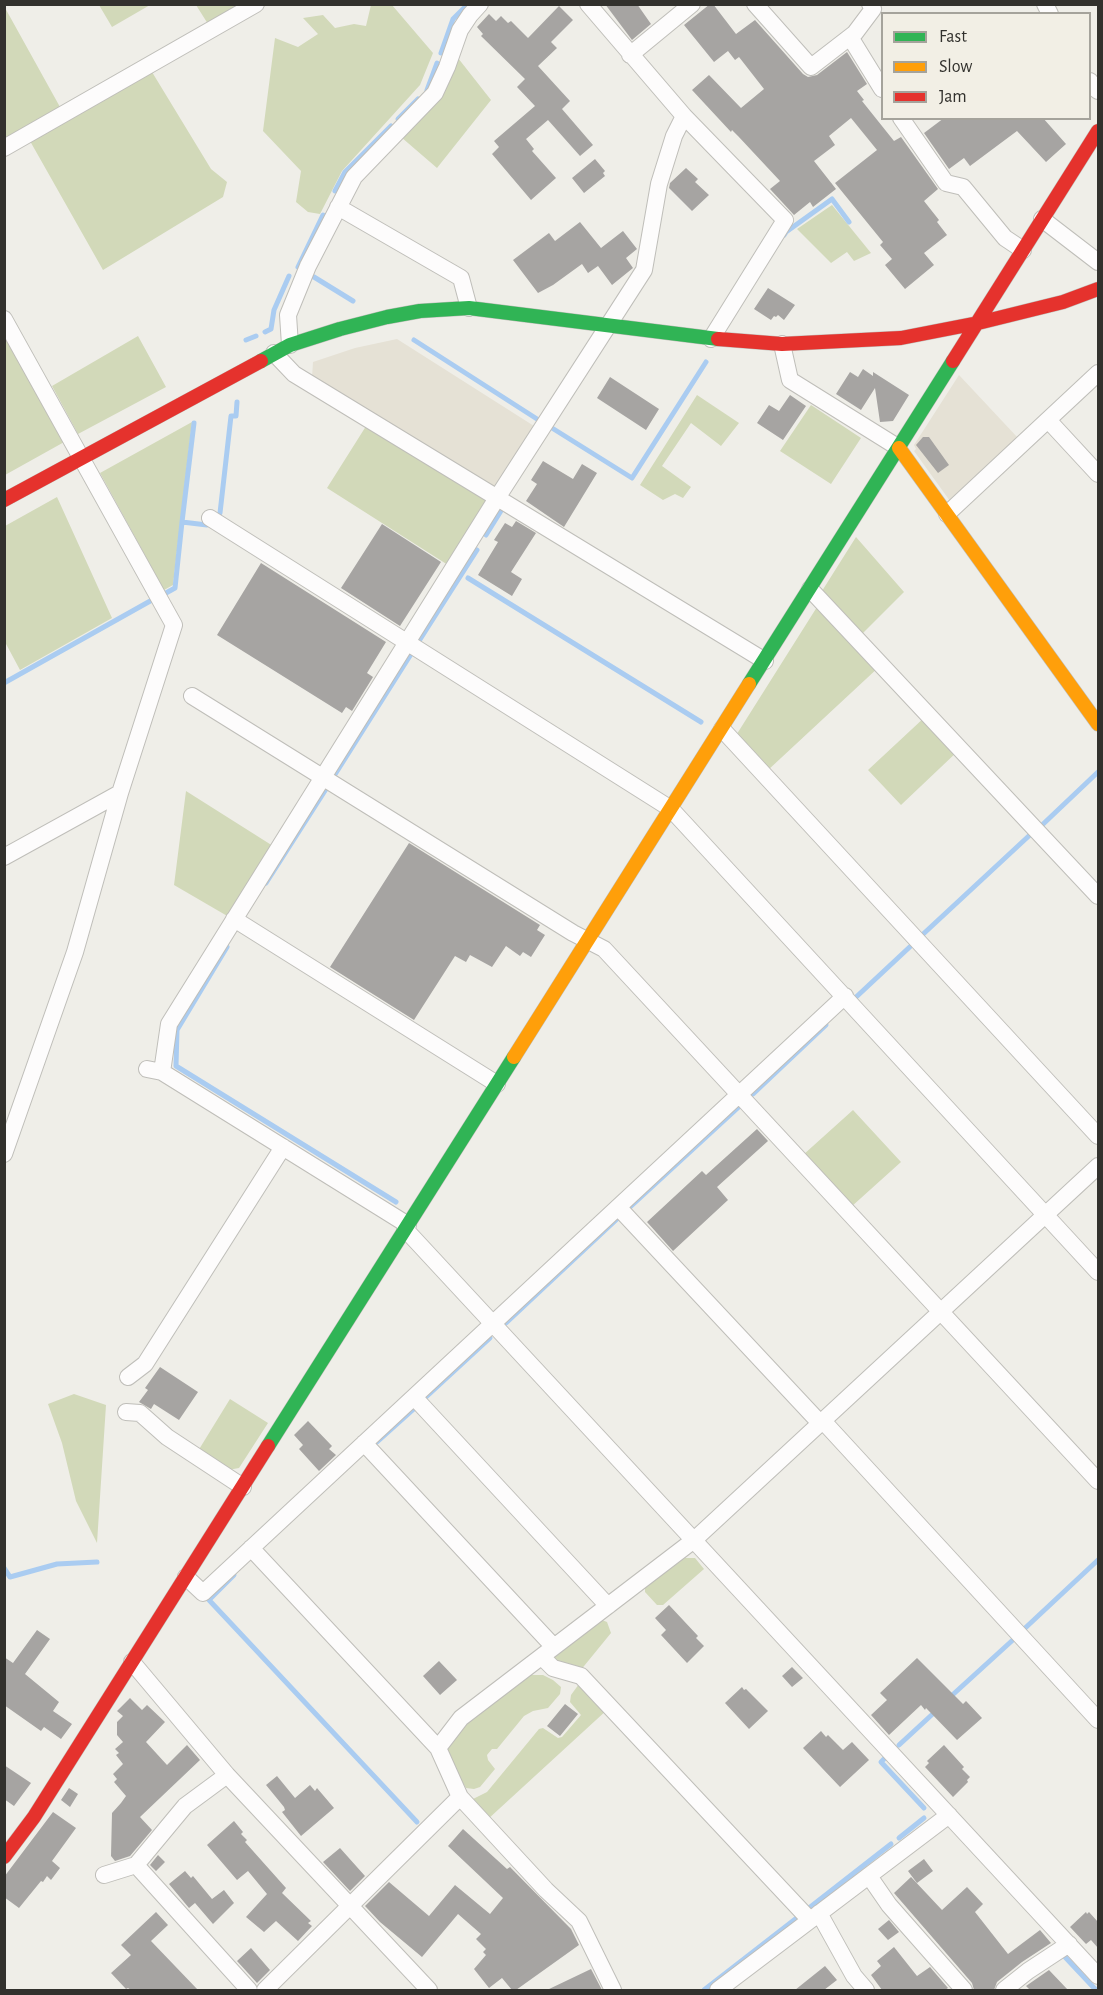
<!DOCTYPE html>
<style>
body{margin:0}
#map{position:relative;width:1103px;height:1995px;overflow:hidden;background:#efeee8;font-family:"Alegreya Sans",sans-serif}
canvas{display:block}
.frame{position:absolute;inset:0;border:6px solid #32312d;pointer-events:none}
.legend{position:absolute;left:881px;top:12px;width:210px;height:108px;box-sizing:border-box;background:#f2efe5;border:2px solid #a5a39b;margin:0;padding:8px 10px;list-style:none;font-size:18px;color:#32312d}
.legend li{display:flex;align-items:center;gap:12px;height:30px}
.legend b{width:30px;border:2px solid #a5a39b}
</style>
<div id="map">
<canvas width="1103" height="1995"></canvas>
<div class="frame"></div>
<ul class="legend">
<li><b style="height:8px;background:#30b455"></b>Fast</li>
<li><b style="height:8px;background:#ff9f0a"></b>Slow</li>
<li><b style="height:8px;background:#e5322d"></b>Jam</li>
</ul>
</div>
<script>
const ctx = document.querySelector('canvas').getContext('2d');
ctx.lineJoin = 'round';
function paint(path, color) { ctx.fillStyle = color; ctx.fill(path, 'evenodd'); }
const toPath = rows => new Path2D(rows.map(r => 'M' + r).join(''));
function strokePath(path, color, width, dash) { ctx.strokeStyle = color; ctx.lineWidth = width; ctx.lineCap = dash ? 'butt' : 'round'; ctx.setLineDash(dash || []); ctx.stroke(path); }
const built = toPath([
 [397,339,534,426,496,489,312,378,313,362,355,348],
 [959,375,1018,438,950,501,914,451,916,449,914,445]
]);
const green = toPath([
 [99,5,150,5,112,27],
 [196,5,242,5,208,24],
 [371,5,392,5,433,53,420,85,342,171,320,214,308,212,296,202,301,171,263,131,275,38,298,47,318,34,303,18,323,15,335,28,354,24,366,26],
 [4,6,60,107,4,139],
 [458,58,491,100,437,168,401,137],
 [152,72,211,169,227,182,223,197,103,270,30,141],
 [832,205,871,253,854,261,847,252,831,263,797,229],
 [4,334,66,441,5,475,4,475],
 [138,336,166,387,78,434,52,386],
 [697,395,739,423,721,446,691,423,662,466,691,487,683,498,675,494,663,500,640,485],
 [811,405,861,438,831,484,780,451],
 [192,422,173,585,164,590,100,473],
 [368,423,486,495,487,503,448,565,327,488],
 [57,497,112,618,20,670,5,642,5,526],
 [856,537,904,592,860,636,822,591],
 [817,607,880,666,767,771,735,737],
 [926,716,959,750,901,805,868,770],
 [186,791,273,846,229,917,174,885],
 [853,1110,901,1162,851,1207,803,1155],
 [74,1394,106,1405,97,1543,76,1501,62,1443,48,1404],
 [230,1399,268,1423,239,1468,228,1470,198,1451],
 [685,1558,695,1558,704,1569,663,1605,657,1605,645,1592,645,1587],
 [602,1620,607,1622,611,1633,580,1671,555,1664,553,1657],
 [529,1675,543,1675,553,1680,561,1687,560,1694,548,1708,533,1711,524,1716,497,1749,492,1749,487,1755,488,1760,495,1769,480,1787,474,1789,466,1788,448,1757,446,1748,466,1724],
 [579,1684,608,1709,487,1820,473,1799,487,1792,539,1729,543,1728,558,1738,562,1737,581,1715,570,1702,571,1695]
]);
const stream = toPath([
 [441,53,453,19,468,4],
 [427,90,437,63],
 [398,119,418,99],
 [335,191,345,172,391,126],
 [784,235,786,232,832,199,849,222],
 [298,267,323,215],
 [314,277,353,301],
 [265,332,271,329,274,310,289,276],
 [246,340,256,336],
 [414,340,537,419],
 [194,423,182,522,207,525],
 [552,428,632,478,706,362],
 [220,513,231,416,236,416,237,402],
 [486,535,504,506],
 [468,578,701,722],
 [166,593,175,588,182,522],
 [419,641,477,550],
 [4,683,152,600],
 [334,776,413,651],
 [1040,827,1098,772],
 [266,883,328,786],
 [920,937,1032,833],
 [227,947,177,1030,176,1066,396,1202],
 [854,999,914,943],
 [753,1094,826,1025],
 [629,1208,742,1104],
 [506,1323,617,1219],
 [426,1397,490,1338],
 [377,1442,416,1407],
 [4,1568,10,1577,57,1564,97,1562],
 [234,1575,209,1600,417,1822],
 [1022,1631,1098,1560],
 [948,1699,1015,1638],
 [899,1745,937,1710],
 [884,1759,881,1762,924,1808],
 [899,1838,924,1818],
 [809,1908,891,1844],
 [1065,1957,1096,1990],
 [704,1990,798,1917]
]);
const building = toPath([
 [605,4,637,4,651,24,632,40],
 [710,4,713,4,736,34,755,20,803,74,808,77,817,75,847,52,867,84,857,91,864,100,862,101,894,141,901,137,938,189,924,201,939,220,937,222,947,235,924,253,934,265,905,289,885,265,892,259,880,245,883,242,835,183,877,150,851,118,829,136,835,145,814,161,836,189,813,207,810,202,794,215,770,189,780,181,738,136,732,130,731,132,692,90,709,75,741,108,764,89,739,57,735,60,728,51,714,62,684,25],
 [559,6,573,20,551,42,557,48,538,66,570,101,562,109,593,145,580,156,548,120,526,139,534,149,532,151,556,178,531,200,492,154,499,147,494,141,535,106,517,87,525,79,481,36,483,34,477,27,489,14,496,21,501,16,508,23,511,21,528,38],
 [944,118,1043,118,1066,144,1046,162,1017,131,970,166,964,158,949,169,924,133],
 [595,159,605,171,603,173,605,176,584,193,572,178],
 [686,168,698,179,695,182,709,195,692,211,669,188,670,183],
 [580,222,601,248,623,231,637,249,626,258,633,268,612,285,598,266,588,273,582,264,553,285,538,293,513,260,549,233,555,241],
 [768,288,795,305,784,320,778,315,776,317,774,316,771,320,754,309],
 [863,369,873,376,873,372,909,395,893,421,880,422,875,388,861,410,836,394,850,372,858,377],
 [610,377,659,409,646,430,597,398],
 [790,395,806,406,783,440,757,423,769,405,779,411],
 [923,437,929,437,949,465,938,473,916,445],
 [543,461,573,479,582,464,597,473,564,527,526,501,537,484,531,480],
 [516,521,536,533,511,572,522,579,512,596,478,575,498,542,494,540,505,523,512,527],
 [382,524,441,562,400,626,341,588],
 [261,563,386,642,367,673,373,677,352,711,346,707,342,713,217,635],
 [409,843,540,925,537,930,545,935,531,957,523,952,520,956,506,946,492,967,470,955,466,962,455,956,414,1020,330,967],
 [757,1129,768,1141,717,1187,728,1200,673,1251,647,1222,702,1171,706,1175],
 [160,1367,198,1392,179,1420,154,1404,151,1409,139,1402,148,1390,145,1388],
 [308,1421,332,1446,329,1449,336,1455,319,1471,299,1449,303,1445,294,1435],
 [669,1605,698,1636,696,1638,704,1646,687,1663,661,1635,666,1630,655,1618],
 [37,1630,50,1639,25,1674,59,1702,53,1711,72,1724,61,1739,44,1727,41,1731,4,1705,4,1657,13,1663],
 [917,1658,963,1704,966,1701,982,1718,957,1740,926,1708,925,1710,921,1705,889,1735,871,1715,887,1700,880,1693],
 [439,1661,457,1680,440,1695,423,1676],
 [792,1667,803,1678,792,1687,782,1676],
 [742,1687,744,1690,746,1689,768,1711,749,1729,725,1703],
 [130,1698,142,1710,147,1705,165,1722,146,1742,167,1765,187,1745,200,1760,140,1817,152,1830,130,1856,115,1861,111,1856,112,1813,121,1803,126,1796,114,1782,117,1779,113,1774,123,1764,116,1755,119,1753,115,1749,123,1742,117,1735,117,1722,123,1716,117,1711],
 [565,1704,578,1714,560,1736,547,1726],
 [821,1731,826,1737,828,1735,843,1750,852,1742,869,1760,840,1787,803,1748],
 [944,1745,964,1767,962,1769,970,1777,967,1780,968,1782,953,1797,925,1767,929,1763,927,1761],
 [4,1765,31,1783,14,1806,4,1799],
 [277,1776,295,1798,310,1785,315,1791,317,1788,334,1808,301,1836,282,1812,285,1810,284,1807,266,1785],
 [69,1788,78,1794,70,1807,61,1800],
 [53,1812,76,1828,52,1861,60,1868,51,1880,47,1876,43,1882,41,1881,19,1908,4,1897,4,1877],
 [234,1821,243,1832,241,1834,247,1840,245,1842,286,1888,282,1893,311,1921,308,1923,312,1926,298,1941,276,1921,264,1932,246,1917,267,1894,248,1871,237,1880,207,1845],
 [463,1829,507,1869,510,1867,571,1929,579,1945,516,1990,512,1990,502,1978,489,1988,474,1969,486,1955,483,1952,486,1949,476,1939,481,1934,458,1914,422,1957,380,1922,365,1906,389,1882,429,1916,455,1885,490,1914,503,1898,448,1846],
 [340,1848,365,1876,350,1891,323,1862],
 [158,1855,165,1862,156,1871,150,1865],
 [924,1859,933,1871,917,1883,908,1871],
 [185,1871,191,1878,193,1876,212,1899,224,1890,234,1903,213,1924,195,1903,189,1908,169,1884],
 [911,1877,942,1910,967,1887,983,1904,975,1912,1008,1954,1040,1930,1051,1943,1022,1962,997,1982,994,1990,974,1990,972,1983,894,1893],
 [156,1912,168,1925,151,1941,198,1990,131,1990,128,1988,126,1989,111,1973,131,1955,121,1945],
 [1086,1912,1087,1914,1089,1912,1098,1922,1098,1948,1091,1940,1086,1944,1070,1927],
 [889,1920,899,1932,888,1940,878,1929],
 [894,1947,917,1976,930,1967,948,1988,945,1990,882,1990,871,1975,881,1966,877,1961],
 [251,1948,270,1970,257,1983,237,1961],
 [825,1966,837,1980,824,1990,795,1990],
 [591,1969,602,1990,547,1990],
 [1049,1970,1068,1990,1030,1990,1026,1986]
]);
const street = toPath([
 [588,4,684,116,785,220,711,339],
 [755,4,811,67,855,33,873,9,870,4],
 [1045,4,1050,14],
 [850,37,882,89],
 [630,55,692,4],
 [1090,81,1093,87,1098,91],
 [901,118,946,183,963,187,1005,238,1023,250],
 [4,148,256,4],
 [338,207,461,278,469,308],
 [1042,219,1098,262],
 [4,319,174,625,120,793,75,952,4,1154],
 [782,344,790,380,899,448],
 [290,345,288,315,308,266,354,177,435,93,447,67,460,30,470,15,480,4],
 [274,353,294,374,765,661],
 [1048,420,1098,474],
 [947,514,1098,373],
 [210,518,671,809,1098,1272],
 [810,589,1098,896],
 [192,696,573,933,604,949,1098,1481],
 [722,729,1098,1136],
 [4,857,120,793],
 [234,919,497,1084],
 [147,1069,162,1072,408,1225],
 [162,1072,169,1024,497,498,644,270,659,184,674,136,684,116],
 [618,1207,820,1423],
 [405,1229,1098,1976],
 [128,1377,145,1364,283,1147],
 [414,1397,608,1606],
 [126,1412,140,1413,167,1437,243,1487],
 [823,1421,1098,1720],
 [364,1443,554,1647],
 [251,1548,438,1748],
 [186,1577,203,1593,845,996],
 [542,1657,553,1668,581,1676,810,1920],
 [132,1662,227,1775,429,1990],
 [136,1865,185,1806,227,1775],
 [104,1875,136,1865,249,1990],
 [869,1876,889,1905,964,1990],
 [819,1913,854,1976,866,1990],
 [265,1990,460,1797],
 [613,1990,579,1921,546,1890,460,1797,438,1748,461,1718,694,1540,1098,1166],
 [718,1990,949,1815],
 [1004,1990,1028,1971,1069,1944]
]);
const fast = toPath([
 [261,361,290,345,340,329,387,317,420,311,469,308,718,339],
 [749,684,953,361],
 [268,1446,514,1057]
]);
const slow = toPath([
 [899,448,1098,724],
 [514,1057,749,684]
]);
const jam = toPath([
 [718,339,782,344,901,338,978,323,1063,302,1098,289],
 [953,361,1098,131],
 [4,500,261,361],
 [4,1857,34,1817,268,1446]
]);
paint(built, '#e5e1d5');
paint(green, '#d2d9b9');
strokePath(stream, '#aaccf1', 5);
paint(building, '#a6a4a2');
strokePath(street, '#bfbeb9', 18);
strokePath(fast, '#bfbeb9', 15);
strokePath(slow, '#bfbeb9', 15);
strokePath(jam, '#bfbeb9', 15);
strokePath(street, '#fdfcfc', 16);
strokePath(fast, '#30b455', 14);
strokePath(slow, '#ff9f0a', 14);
strokePath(jam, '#e5322d', 14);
</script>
